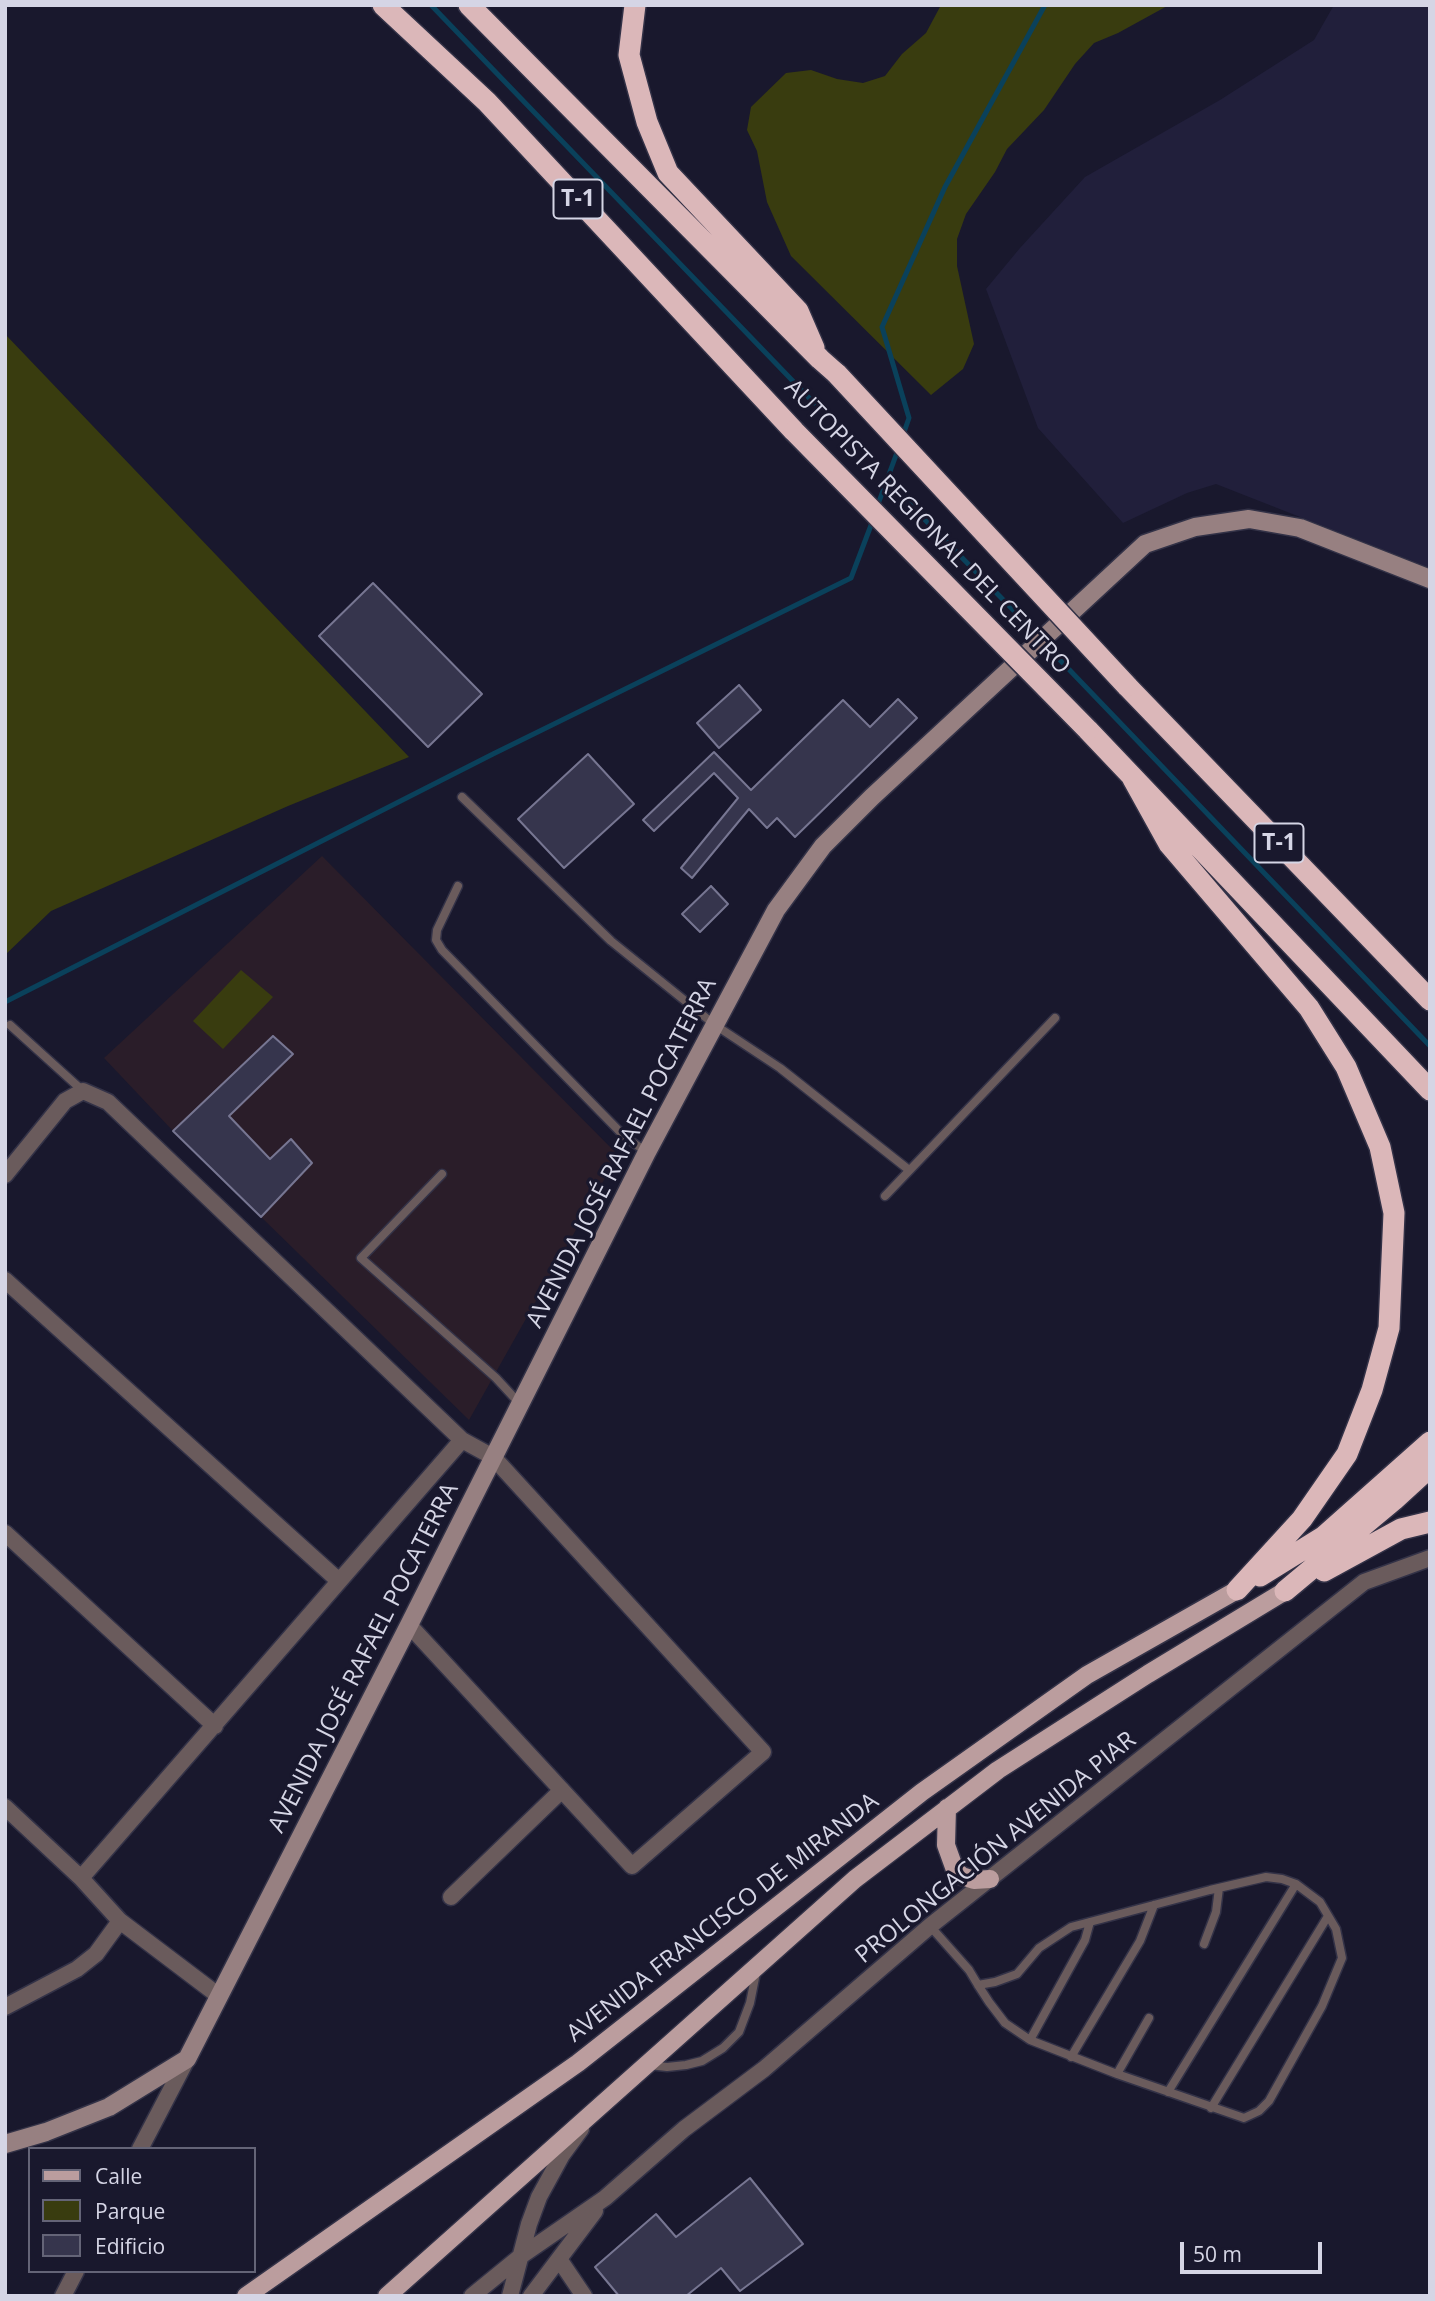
<!DOCTYPE html>
<meta charset="utf-8">
<style>
body{margin:0}
#map{position:relative;width:1435px;height:2301px;overflow:hidden;background:#19182d;font-family:"Open Sans",sans-serif}
canvas{display:block}
.frame{position:absolute;inset:0;border:7px solid #d5d5e5;pointer-events:none}
.legend{position:absolute;left:28px;top:2147px;width:228px;height:126px;box-sizing:border-box;background:#19182d;border:2px solid #646477;margin:0;padding:9px 12px;list-style:none;font-size:21px;color:#d5d5e5}
.legend li{display:flex;align-items:center;gap:14px;height:35px}
.legend b{width:35px;border:2px solid #646477}
.scale{position:absolute;left:1180px;top:2242px;width:142px;height:32px;box-sizing:border-box;border:4px solid #d5d5e5;border-top:0;padding-left:9px;font-size:21px;line-height:24px;white-space:nowrap;color:#d5d5e5;-webkit-text-stroke:5px #19182d;paint-order:stroke}
</style>
<div id="map">
<canvas width="1435" height="2301"></canvas>
<div class="frame"></div>
<ul class="legend">
<li><b style="height:9px;background:#bb9d9e"></b>Calle</li>
<li><b style="height:19px;background:#393c0f"></b>Parque</li>
<li><b style="height:19px;background:#36354d"></b>Edificio</li>
</ul>
<div class="scale">50 m</div>
</div>
<script>
const ctx = document.querySelector('canvas').getContext('2d');
ctx.lineJoin = 'round';
function paint(path, color) { ctx.fillStyle = color; ctx.fill(path, 'evenodd'); }
const toPath = rows => new Path2D(rows.map(r => 'M' + r).join(''));
function strokePath(path, color, width, dash) { ctx.strokeStyle = color; ctx.lineWidth = width; ctx.lineCap = dash ? 'butt' : 'round'; ctx.setLineDash(dash || []); ctx.stroke(path); }
function label(font, color, halo, rows, align = 'center') {
  ctx.font = font + ' "Open Sans",sans-serif'; ctx.lineWidth = 6; ctx.setLineDash([]); ctx.textBaseline = 'middle'; ctx.strokeStyle = halo; ctx.fillStyle = color; for (const [text, x, y, turn = 0] of rows) {
    ctx.save(); ctx.translate(x, y); ctx.rotate((+turn || 0) * Math.PI / 180); ctx.textAlign = isNaN(turn) ? turn : align; if (halo) ctx.strokeText(text, 0, 0); ctx.fillText(text, 0, 0); ctx.restore();
  }
}
const built = toPath([
 [1334,5,1430,5,1430,568,1216,484,1187,493,1123,523,1038,428,986,289,1020,248,1085,177,1220,100,1314,40]
]);
const education = toPath([
 [322,856,618,1155,469,1420,173,1131,104,1058]
]);
const green = toPath([
 [941,5,1169,5,1118,33,1094,43,1075,64,1044,110,1007,149,995,172,966,214,957,239,957,266,974,344,963,369,931,395,791,256,767,202,757,151,747,130,751,107,786,73,811,70,837,79,863,83,885,76,902,54,926,33],
 [5,334,409,757,288,806,51,911,5,955],
 [241,970,273,997,223,1049,193,1021]
]);
const stream = toPath([
 [431,5,814,403],
 [903,435,909,418,882,327,945,187,1045,5],
 [887,481,1022,619],
 [877,507,899,447],
 [1059,659,1430,1046],
 [5,1002,493,754,851,578,873,520]
]);
const building = toPath([
 [373,583,482,694,428,747,319,636,373,583],
 [739,685,761,710,719,748,697,723,739,685],
 [898,699,917,718,795,837,777,818,767,828,749,809,692,878,681,868,738,798,714,773,654,831,643,820,714,752,751,790,843,700,870,727,898,699],
 [588,754,634,804,564,868,518,819,588,754],
 [711,886,728,904,700,932,682,914,711,886],
 [273,1036,293,1054,229,1116,270,1159,291,1139,312,1163,261,1217,173,1131,273,1036],
 [750,2178,803,2244,740,2291,721,2268,686,2296,619,2296,595,2267,656,2214,676,2237,750,2178]
]);
const lane = toPath([
 [462,797,611,941,715,1025,780,1068,909,1170],
 [458,886,437,930,436,940,442,950,626,1138,647,1152],
 [10,1025,83,1091],
 [442,1174,361,1258,496,1378,520,1404],
 [885,1196,1055,1018],
 [930,1926,969,1970,978,1985,989,2002,1005,2023,1030,2040,1117,2074,1244,2118,1259,2111,1269,2101,1322,2006,1342,1958,1336,1929,1320,1902,1296,1884,1282,1879,1266,1877,1210,1890,1071,1927,1039,1948,1017,1974,995,1982,978,1985],
 [1204,1944,1216,1912,1219,1888],
 [1030,2040,1085,1940,1090,1922],
 [1071,2057,1140,1941,1154,1905],
 [649,2065,667,2067,686,2065,702,2061,723,2048,739,2032,750,2003,756,1973],
 [1117,2074,1149,2018],
 [1168,2092,1296,1884],
 [1211,2108,1328,1916]
]);
const street = toPath([
 [5,1175,65,1101,83,1091,108,1102,462,1440,493,1457,763,1752,632,1866,409,1625],
 [5,1280,339,1581],
 [5,1533,215,1726],
 [5,1807,81,1878,120,1921,219,1996],
 [81,1878,462,1440],
 [451,1897,562,1790],
 [5,2007,77,1969,96,1954,120,1921],
 [140,2149,187,2059],
 [559,2259,584,2296],
 [63,2296,76,2271],
 [472,2296,521,2256,605,2198,684,2129,764,2069,930,1926,1364,1582,1430,1558],
 [510,2296,529,2224,539,2197,562,2155,581,2129],
 [531,2296,595,2211]
]);
const secondary = toPath([
 [5,2144,46,2132,109,2107,187,2059,409,1625,647,1152,776,910,823,846,872,797,1145,544,1195,527,1249,519,1300,528,1430,579]
]);
const primary = toPath([
 [947,1808,946,1845,955,1870,962,1876,974,1880,990,1879],
 [246,2296,578,2063,922,1792,1087,1675,1237,1590],
 [387,2296,855,1879,998,1770,1148,1674,1285,1591]
]);
const highway = toPath([
 [383,5,487,102,794,431],
 [469,5,820,359,837,374],
 [635,5,629,55,647,122,668,173,798,311,814,348],
 [1127,686,1430,1000],
 [1088,730,1430,1090],
 [1133,779,1169,844,1309,1008,1346,1067,1380,1147,1394,1213,1389,1328,1372,1390,1347,1454,1302,1519,1237,1590],
 [1324,1571,1401,1529,1430,1522],
 [1260,1576,1323,1537,1430,1442],
 [1285,1591,1394,1500,1430,1467]
]);
const highwayBridge = toPath([
 [837,374,1127,686],
 [794,431,1088,730]
]);
const shields = [
 [578,199,49],
 [1279,843,49]
];
const shieldNames = [
 ["T-1",578,199],
 ["T-1",1279,843]
];
const streetNames = [
 ["AUTOPISTA REGIONAL DEL CENTRO",927,527,46],
 ["AVENIDA JOSÉ RAFAEL POCATERRA",622,1153,-63],
 ["AVENIDA JOSÉ RAFAEL POCATERRA",364,1658,-63],
 ["PROLONGACIÓN AVENIDA PIAR",996,1848,-39],
 ["AVENIDA FRANCISCO DE MIRANDA",723,1918,-38]
];
paint(built, '#211f3b');
paint(education, '#2a1d29');
paint(green, '#393c0f');
strokePath(stream, '#0a415b', 5);
paint(building, '#36354d');
strokePath(building, '#777692', 2);
strokePath(lane, '#333247', 11);
strokePath(street, '#333247', 19);
strokePath(secondary, '#333247', 21);
strokePath(primary, '#333247', 21);
strokePath(highway, '#333247', 24);
strokePath(lane, '#6a5b5c', 8);
strokePath(street, '#6a5b5c', 16);
strokePath(secondary, '#978081', 18);
strokePath(primary, '#bb9d9e', 18);
strokePath(highway, '#dbb7b9', 21);
strokePath(highwayBridge, '#333247', 24, []);
strokePath(highwayBridge, '#dbb7b9', 21);
for (const [x, y, w] of shields) { const box = new Path2D(); box.roundRect(x - w / 2, y - 19.5, w, 39, 5); ctx.fillStyle = '#19182d'; ctx.fill(box); strokePath(box, '#d5d5e5', 2); }
label('bold 23px', '#d5d5e5', null, shieldNames);
label('24px', '#d5d5e5', '#19182d', streetNames);
</script>
